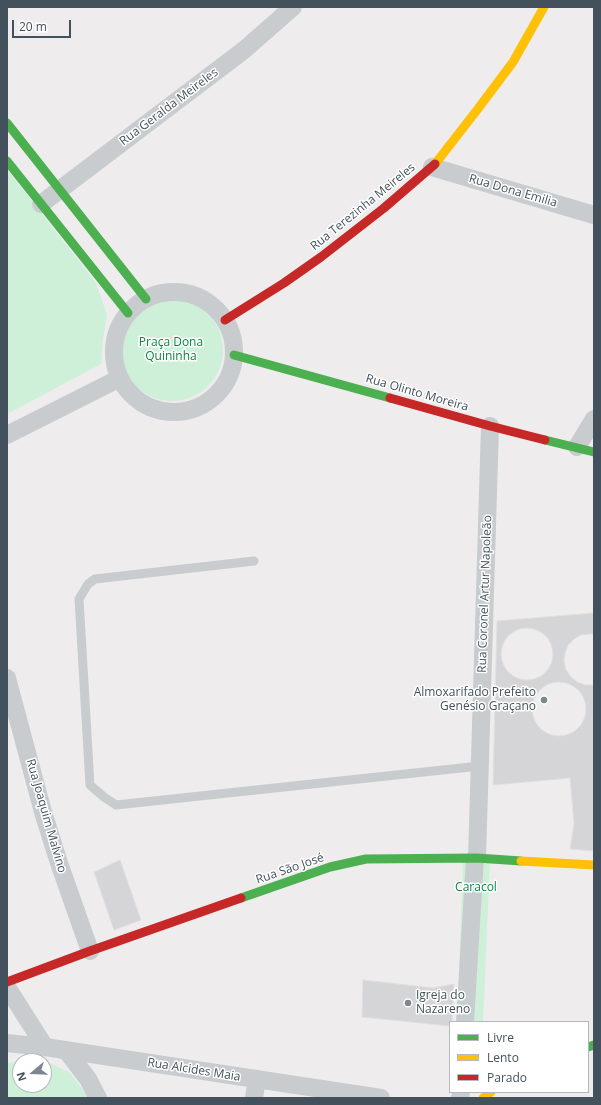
<!DOCTYPE html>
<meta charset="utf-8">
<style>
body{margin:0}
#map{position:relative;width:601px;height:1105px;overflow:hidden;background:#eeeced;font-family:"Open Sans",sans-serif}
canvas{display:block}
.frame{position:absolute;inset:0;border:8px solid #42515c;pointer-events:none}
.legend{position:absolute;left:449px;top:1021px;width:140px;height:72px;box-sizing:border-box;background:#fff;border:1px solid #b3b9be;margin:0;padding:5px 7px;list-style:none;font-size:12px;color:#42515c}
.legend li{display:flex;align-items:center;gap:8px;height:20px}
.legend b{width:20px;border:1px solid #b3b9be}
.north{position:absolute;left:12px;top:1053px;width:40px;height:40px;box-sizing:border-box;background:#fff;border:1px solid #b3b9be;border-radius:50%;rotate:251deg;font-size:11px;font-weight:700;line-height:16px;text-align:center;color:#42515c}
.north::after{content:'';display:block;margin:auto;width:14px;height:18px;background:#7e878f;clip-path:polygon(50% 0,100% 100%,50% 72%,0 100%)}
.scale{position:absolute;left:12px;top:20px;width:59px;height:18px;box-sizing:border-box;border:2px solid #42515c;border-top:0;padding-left:5px;font-size:12px;line-height:14px;white-space:nowrap;color:#42515c;-webkit-text-stroke:3px #fff;paint-order:stroke}
</style>
<div id="map">
<canvas width="601" height="1105"></canvas>
<div class="frame"></div>
<ul class="legend">
<li><b style="height:5px;background:#4caf50"></b>Livre</li>
<li><b style="height:5px;background:#ffc107"></b>Lento</li>
<li><b style="height:5px;background:#c62828"></b>Parado</li>
</ul>
<div class="north">N</div>
<div class="scale">20 m</div>
</div>
<script>
const ctx = document.querySelector('canvas').getContext('2d');
ctx.lineJoin = 'round';
function paint(path, color) { ctx.fillStyle = color; ctx.fill(path, 'evenodd'); }
const toPath = rows => new Path2D(rows.map(r => 'M' + r).join(''));
function strokePath(path, color, width, dash) { ctx.strokeStyle = color; ctx.lineWidth = width; ctx.lineCap = dash ? 'butt' : 'round'; ctx.setLineDash(dash || []); ctx.stroke(path); }
function label(font, color, halo, rows, align = 'center') {
  ctx.font = font + ' "Open Sans",sans-serif'; ctx.lineWidth = 3; ctx.setLineDash([]); ctx.textBaseline = 'middle'; ctx.strokeStyle = halo; ctx.fillStyle = color; for (const [text, x, y, turn = 0] of rows) {
    ctx.save(); ctx.translate(x, y); ctx.rotate((+turn || 0) * Math.PI / 180); ctx.textAlign = isNaN(turn) ? turn : align; if (halo) ctx.strokeText(text, 0, 0); ctx.fillText(text, 0, 0); ctx.restore();
  }
}
const green = toPath([
 [7,169,96,283,107,315,103,339,101,364,7,414],
 '121 350a51 51 0 1 1 102 0a51 51 0 1 1-102 0Z',
 [463,862,490,863,483,1022,457,1022],
 [43,1060,69,1072,84,1091,87,1098,7,1098,7,1063,20,1062,20,1085,44,1085,44,1061,33,1061]
]);
const building = toPath([
 [594,613,594,851,570,849,574,824,570,778,493,785,497,621,594,613],
 '501 654a26 26 0 1 1 52 0a26 26 0 1 1-52 0Z',
 [589,634,594,634,594,685,585,685,577,682,571,677,566,670,564,661,565,653,568,645,574,639,581,635,589,634],
 '532 709a27 27 0 1 1 54 0a27 27 0 1 1-54 0Z',
 [120,860,141,920,114,930,94,872,120,860],
 [363,980,433,988,454,984,452,1022,450,1022,450,1026,362,1017,363,980]
]);
const lane = toPath([
 [254,561,95,579,88,584,79,599,90,785,104,797,116,805,480,766]
]);
const street = toPath([
 [432,167,594,215],
 [41,204,244,50,293,7],
 '114 352a60 60 0 1 1 120 0a60 60 0 1 1-120 0Z',
 [7,435,120,378],
 [577,447,594,419],
 [7,678,43,812,59,863,90,951],
 [477,858,490,426],
 [7,987,45,1047],
 [465,1022,475,858],
 [7,1043,45,1047,381,1098],
 [66,1050,88,1079,98,1098],
 [254,1098,257,1079],
 [460,1098,461,1092]
]);
const fast = toPath([
 [7,123,146,299],
 [7,161,128,313],
 [234,355,390,398],
 [545,440,594,452],
 [241,898,330,867,366,859,477,858,521,861],
 [588,1047,594,1045]
]);
const slow = toPath([
 [435,164,477,110,513,62,544,7],
 [521,861,594,865],
 [483,1098,491,1092]
]);
const jam = toPath([
 [225,320,284,283,321,257,384,208,435,164],
 [390,398,490,426,545,440],
 [7,982,90,951,241,898]
]);
const markers = [
 [544,700,4,"#7e878f"],
 [408,1003,4,"#7e878f"]
];
const streetNames = [
 ["Rua Geralda Meireles",169,107,-37],
 ["Rua Dona Emilia",513,191,16],
 ["Rua Terezinha Meireles",363,207,-39],
 ["Rua Olinto Moreira",417,393,16],
 ["Rua Coronel Artur Napoleão",485,594,-88],
 ["Rua Joaquim Malvino",46,816,74],
 ["Rua São José",290,869,-19],
 ["Rua Alcides Maia",194,1070,9]
];
const parkNames = [
 ["Praça Dona",171,343],
 ["Quininha",171,357],
 ["Caracol",476,888]
];
const poiNames = [
 ["Almoxarifado Prefeito",536,693],
 ["Genésio Graçano",536,707],
 ["Igreja do",416,996,"left"],
 ["Nazareno",416,1010,"left"]
];
paint(green, '#cef0d9');
paint(building, '#d5d5d7');
strokePath(building, '#dfdee0', 1);
strokePath(lane, '#c8cccf', 9);
strokePath(street, '#c8cccf', 18);
strokePath(fast, '#4caf50', 9);
strokePath(slow, '#ffc107', 9);
strokePath(jam, '#c62828', 9);
for (const [x, y, r, color] of markers) { const dot = new Path2D(); dot.arc(x, y, r, 0, 2 * Math.PI); ctx.fillStyle = color; ctx.fill(dot); strokePath(dot, '#fff', 1.5); }
label('12px', '#42515c', '#fff', streetNames);
label('12px', '#0b8541', '#fff', parkNames);
label('12px', '#42515c', '#fff', poiNames, 'right');
</script>
